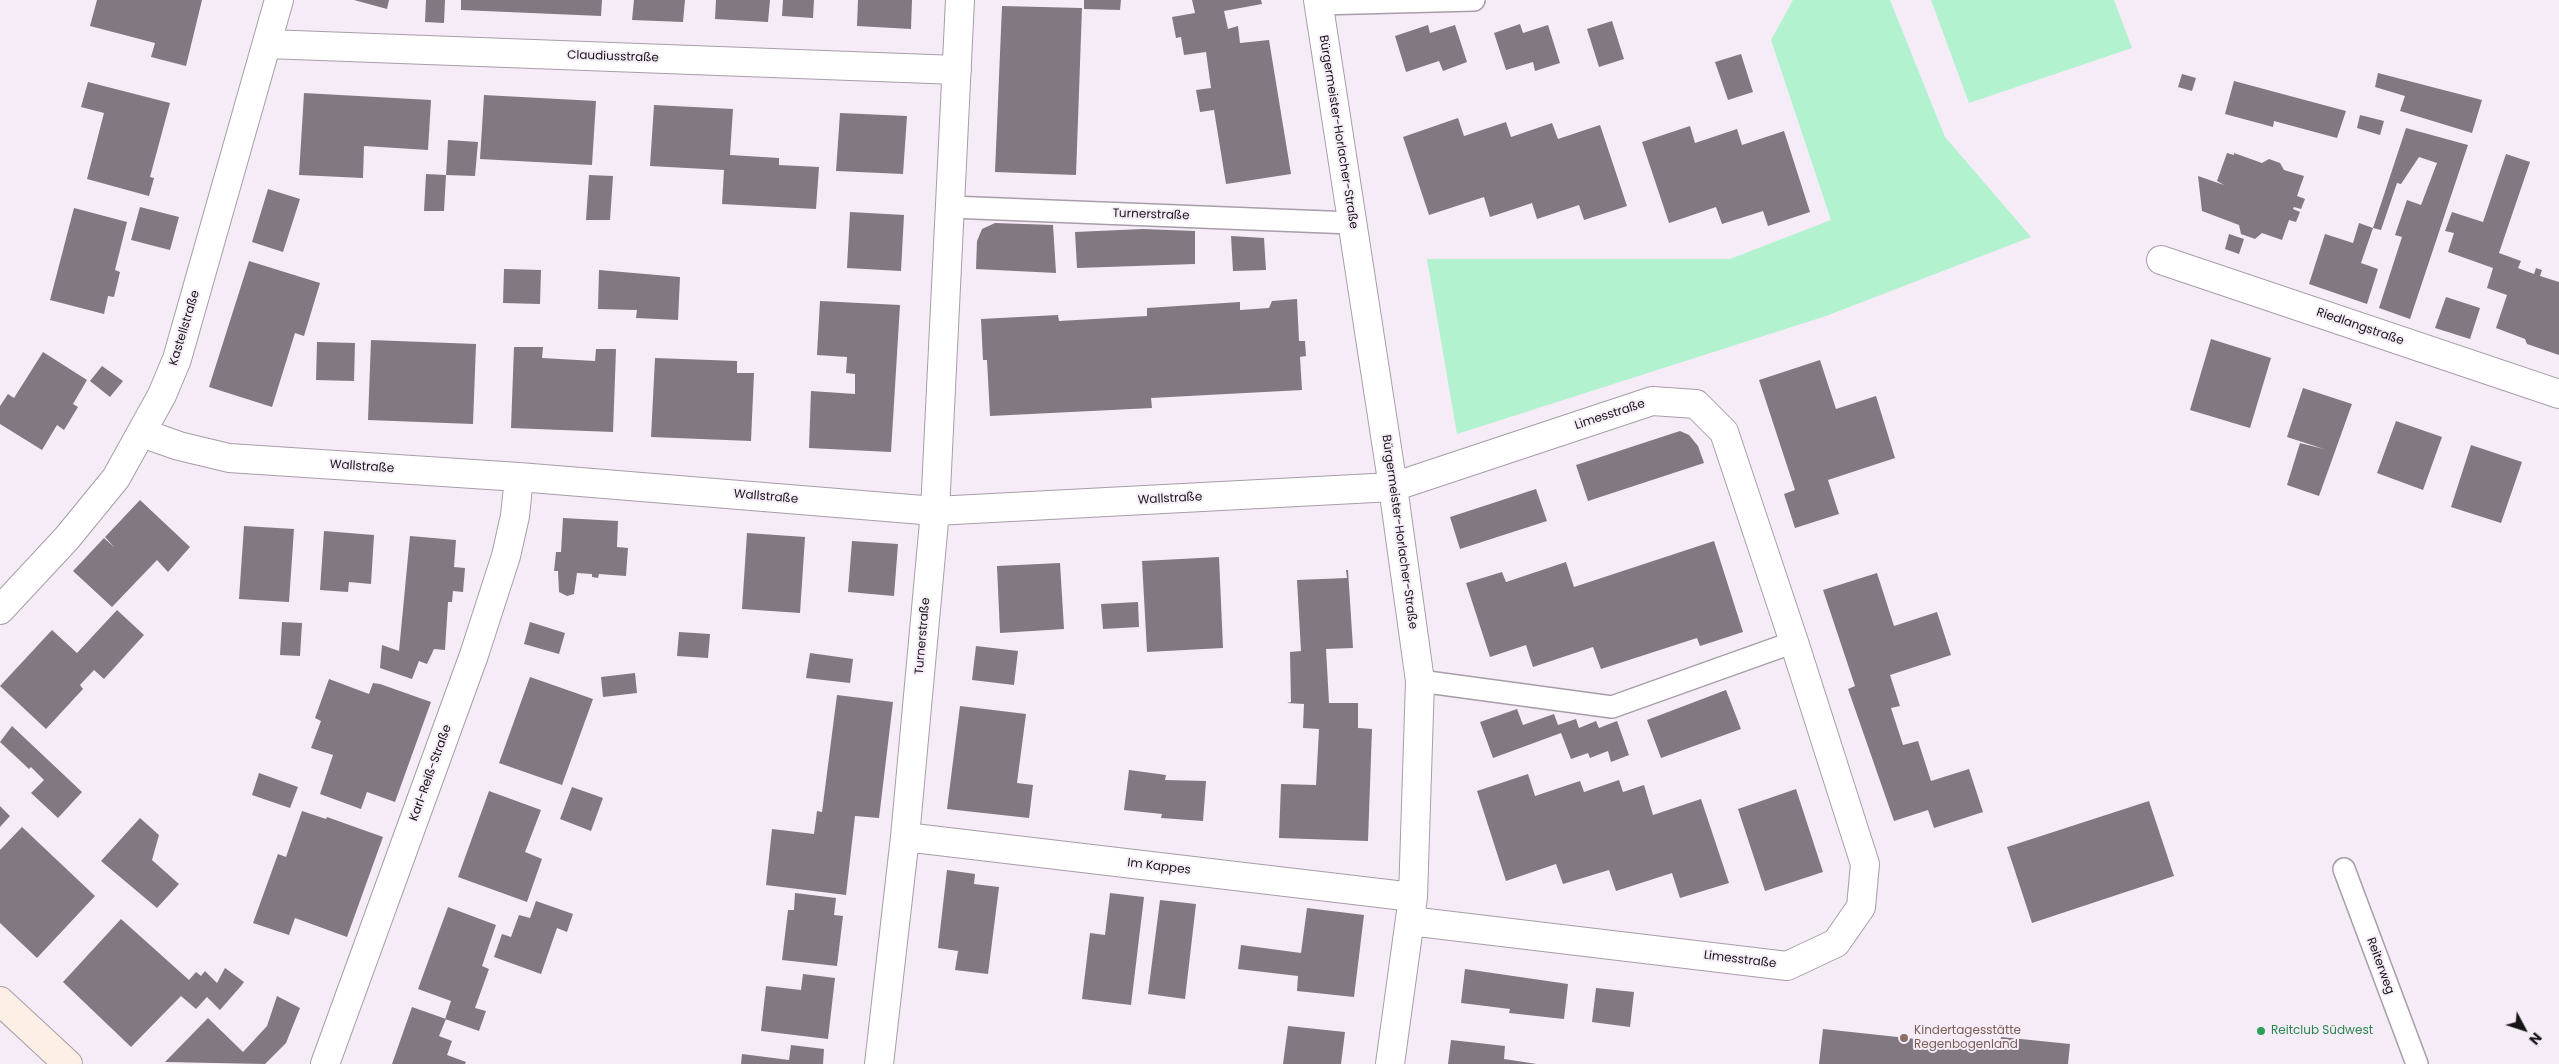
<!DOCTYPE html>
<meta charset="utf-8">
<style>
body{margin:0}
#map{position:relative;width:2559px;height:1064px;overflow:hidden;background:#f6ecf8;font-family:Poppins,sans-serif}
canvas{display:block}
.north{position:absolute;left:2499px;top:1004px;width:50px;height:50px;-webkit-text-stroke:4px #f6ecf8;paint-order:stroke;rotate:130deg;font-size:14px;font-weight:700;line-height:20px;text-align:center;color:#181519}
.north::after{content:'';display:block;margin:auto;width:18px;height:22px;background:#181519;clip-path:polygon(50% 0,100% 100%,50% 72%,0 100%)}
</style>
<div id="map">
<canvas width="2559" height="1064"></canvas>
<div class="north">N</div>
</div>
<script>
const ctx = document.querySelector('canvas').getContext('2d');
ctx.lineJoin = 'round';
function paint(path, color) { ctx.fillStyle = color; ctx.fill(path, 'evenodd'); }
const toPath = rows => new Path2D(rows.map(r => 'M' + r).join(''));
function strokePath(path, color, width, dash) { ctx.strokeStyle = color; ctx.lineWidth = width; ctx.lineCap = dash ? 'butt' : 'round'; ctx.setLineDash(dash || []); ctx.stroke(path); }
function label(font, color, halo, rows, align = 'center') {
  ctx.font = font + ' Poppins,sans-serif'; ctx.lineWidth = 4; ctx.setLineDash([]); ctx.textBaseline = 'middle'; ctx.strokeStyle = halo; ctx.fillStyle = color; for (const [text, x, y, turn = 0] of rows) {
    ctx.save(); ctx.translate(x, y); ctx.rotate((+turn || 0) * Math.PI / 180); ctx.textAlign = isNaN(turn) ? turn : align; if (halo) ctx.strokeText(text, 0, 0); ctx.fillText(text, 0, 0); ctx.restore();
  }
}
const green = toPath([
 [1793,0,1890,0,1945,137,2031,237,1826,316,1457,434,1427,259,1730,259,1831,220,1771,40],
 [1931,0,2114,0,2132,48,1969,103]
]);
const building = toPath([
 [97,0,202,0,186,66,151,57,155,43,90,26],
 [354,0,389,0,387,9],
 [426,0,445,0,444,23,425,22],
 [461,0,602,0,601,16,461,10],
 [634,0,685,0,683,22,632,20],
 [716,0,770,0,768,22,715,19],
 [783,0,814,0,813,18,782,16],
 [858,0,912,0,911,29,857,26],
 [1084,0,1121,0,1120,10,1084,9],
 [1192,0,1261,0,1262,4,1224,11,1228,29,1238,26,1240,43,1269,40,1291,174,1226,184,1214,110,1200,112,1196,90,1211,88,1206,52,1184,55,1181,37,1176,38,1172,17,1195,13],
 [1002,6,1082,8,1076,175,995,172],
 [1612,21,1624,59,1599,67,1587,29],
 [1520,24,1523,33,1548,25,1560,63,1535,71,1533,62,1506,70,1494,33],
 [1428,25,1430,33,1455,25,1467,62,1443,71,1439,61,1406,72,1395,36],
 [1741,54,1753,92,1728,100,1715,62],
 [2378,73,2482,100,2472,133,2400,111,2405,96,2375,87],
 [2182,74,2196,78,2192,91,2178,87],
 [2234,81,2346,111,2337,138,2274,121,2273,127,2225,114],
 [88,82,170,103,150,177,154,178,149,196,87,179,104,113,81,107],
 [304,93,431,100,428,150,364,146,363,178,299,175],
 [484,95,596,101,592,165,480,159],
 [654,105,733,109,730,155,779,158,779,165,819,167,816,209,722,204,724,170,650,166],
 [840,113,907,116,903,174,836,171],
 [2360,115,2384,121,2380,135,2357,128],
 [1458,118,1464,136,1506,122,1511,137,1552,123,1558,139,1600,125,1627,206,1584,220,1579,205,1537,219,1532,203,1490,217,1484,197,1429,215,1403,137],
 [1690,126,1695,143,1737,129,1742,145,1784,131,1810,212,1768,226,1763,211,1722,224,1716,207,1669,223,1642,142],
 [2406,128,2468,145,2410,319,2379,308,2402,237,2395,235,2407,200,2421,205,2437,163,2419,157,2401,184,2397,183,2381,230,2373,228],
 [448,140,478,142,475,176,446,175,444,211,424,211,426,174,446,175],
 [2227,153,2234,155,2234,153,2262,163,2269,159,2280,163,2284,170,2304,176,2297,196,2305,199,2301,209,2294,207,2293,209,2300,212,2296,222,2289,220,2282,240,2262,233,2255,239,2241,234,2239,225,2202,211,2198,176,2224,185,2217,181],
 [2506,154,2530,162,2499,253,2521,261,2518,268,2534,274,2536,268,2542,270,2540,276,2559,282,2559,355,2527,344,2525,339,2496,328,2507,295,2487,288,2493,268,2448,252,2454,233,2445,231,2452,212,2483,222],
 [589,175,613,176,610,220,586,220],
 [268,189,300,199,283,252,252,242],
 [140,207,179,217,170,250,131,240],
 [74,208,127,222,115,270,120,272,114,297,108,296,104,314,50,300],
 [850,212,904,215,901,271,847,268],
 [995,223,1053,225,1056,273,976,269,977,241,982,229],
 [2359,223,2373,228,2361,263,2378,269,2367,304,2309,284,2325,234,2353,243],
 [1143,229,1195,231,1195,264,1077,268,1075,232],
 [2229,234,2244,239,2239,254,2225,249],
 [1231,236,1264,238,1266,270,1233,271],
 [249,261,320,283,304,336,295,333,272,407,209,387],
 [504,269,541,270,540,304,503,303],
 [599,270,680,277,678,320,636,318,637,310,598,309],
 [2446,297,2480,308,2470,339,2435,328],
 [1297,299,1299,341,1305,341,1306,356,1300,357,1302,390,1151,398,1152,408,990,416,987,360,983,360,981,319,1058,315,1059,321,1147,316,1147,308,1240,302,1240,310,1269,308,1272,301],
 [820,301,900,305,891,452,809,448,811,391,855,394,855,374,846,373,847,357,817,355],
 [2211,339,2271,358,2250,428,2190,410],
 [371,340,476,344,473,424,368,420],
 [317,342,355,343,354,381,316,380],
 [514,347,543,347,542,358,595,361,596,349,616,349,613,432,511,428],
 [43,352,87,380,73,404,78,407,64,430,57,425,42,450,0,424,0,406,8,394,14,398],
 [655,358,737,361,737,373,754,373,751,441,651,437],
 [1820,360,1836,409,1876,396,1895,458,1828,480,1839,514,1795,528,1784,494,1795,490,1759,380],
 [102,366,123,381,110,397,90,381],
 [2303,388,2352,404,2319,496,2287,485,2300,443,2324,449,2287,437],
 [2396,421,2442,437,2423,490,2377,473],
 [1680,431,1689,435,1698,446,1704,463,1588,501,1576,465],
 [2471,445,2522,462,2501,523,2451,507],
 [1536,489,1547,521,1460,549,1450,517],
 [140,500,190,547,168,572,157,560,112,607,73,571,104,538,114,547,105,537],
 [563,518,618,521,617,547,628,548,626,576,599,574,598,578,592,577,592,574,577,573,574,594,567,596,559,592,558,571,554,571,556,552,561,552],
 [244,526,294,529,289,602,239,599],
 [324,531,374,535,371,584,349,582,348,592,320,590],
 [747,533,805,537,800,613,742,609],
 [410,536,456,540,454,567,465,568,463,592,453,591,452,602,448,602,445,650,434,649,427,664,419,661,412,679,380,668,382,645,399,651],
 [852,541,898,544,894,596,848,592],
 [1714,541,1743,632,1700,646,1697,638,1601,669,1593,647,1533,667,1526,645,1490,657,1466,583,1502,572,1506,582,1566,562,1574,587],
 [1219,557,1223,648,1147,652,1142,561],
 [1060,563,1064,629,1000,633,997,566],
 [1346,570,1348,570,1353,648,1326,649,1329,703,1358,703,1358,728,1372,729,1368,841,1279,838,1281,784,1316,785,1319,729,1303,728,1304,704,1287,703,1291,702,1290,652,1301,651,1297,580,1347,578],
 [1877,573,1894,626,1937,612,1951,655,1890,675,1900,706,1891,708,1903,745,1918,741,1931,781,1969,769,1983,812,1934,828,1928,810,1894,821,1848,689,1855,686,1823,590],
 [1138,602,1139,627,1103,629,1101,604],
 [117,610,144,635,104,679,94,670,80,685,83,689,46,729,0,686,52,630,77,653],
 [282,622,302,623,300,656,280,655],
 [530,622,565,633,559,654,524,644],
 [679,632,710,634,708,658,677,656],
 [976,646,1018,651,1014,685,972,680],
 [810,653,853,659,850,683,806,678],
 [635,673,637,693,603,697,601,677],
 [530,677,593,699,562,785,499,763],
 [329,679,369,694,373,683,380,684,431,702,395,802,367,792,361,809,320,794,333,755,311,748,321,721,315,718],
 [1726,690,1741,729,1661,758,1647,720],
 [837,695,893,702,879,818,855,816,846,895,766,885,772,829,814,834,817,811,822,812],
 [960,706,1026,714,1017,783,1033,785,1029,818,947,809],
 [1517,709,1523,725,1554,714,1558,725,1576,719,1579,728,1596,721,1599,728,1617,721,1629,755,1611,762,1608,751,1590,758,1588,753,1571,759,1561,733,1493,758,1480,722],
 [12,726,82,792,58,818,31,793,44,780,31,767,29,769,0,742],
 [1129,770,1166,775,1165,780,1206,781,1203,821,1161,818,1162,814,1124,810],
 [259,773,298,787,290,808,252,795],
 [1528,774,1535,796,1580,781,1584,792,1619,780,1623,792,1644,785,1653,815,1701,799,1729,883,1680,898,1672,873,1616,891,1609,870,1563,884,1556,864,1506,881,1477,791],
 [572,787,603,798,591,831,560,819],
 [1796,789,1823,872,1765,891,1738,809],
 [489,791,541,810,525,852,542,859,527,902,458,877],
 [2149,801,2174,876,2032,923,2007,847],
 [0,806,10,816,0,827],
 [302,811,326,819,327,817,383,837,347,937,295,918,289,935,253,923,278,854,286,857],
 [140,818,159,835,152,860,179,884,157,908,101,861],
 [22,827,95,896,37,958,0,923,0,850],
 [947,870,975,874,974,884,999,887,988,974,955,970,958,951,938,948],
 [795,893,836,898,834,915,843,916,837,966,782,960,788,910,794,910],
 [1110,893,1144,897,1131,1005,1082,999,1090,933,1105,935],
 [1160,900,1196,904,1185,999,1148,994],
 [536,901,573,914,567,932,557,928,541,974,494,957,502,934,511,937,519,915,530,918],
 [448,907,496,925,482,966,489,969,475,1008,486,1011,479,1031,445,1019,451,1001,418,989],
 [1307,908,1364,915,1354,997,1297,991,1298,976,1238,969,1241,945,1301,953],
 [121,919,189,980,196,972,201,976,205,971,217,983,225,968,244,982,241,986,220,1010,207,997,196,1009,181,996,131,1047,63,982],
 [1465,969,1568,984,1564,1019,1509,1013,1510,1009,1461,1003],
 [803,974,835,978,828,1039,761,1031,766,986,801,990],
 [1596,988,1634,992,1630,1027,1592,1022],
 [277,996,300,1008,286,1043,265,1064,165,1062,208,1018,243,1052,267,1026],
 [412,1007,446,1019,439,1036,452,1041,447,1055,466,1062,465,1064,392,1064],
 [1288,1026,1345,1032,1341,1064,1283,1064],
 [1823,1029,2000,1048,2001,1037,2070,1044,2068,1064,1819,1064],
 [1451,1040,1505,1046,1504,1059,1537,1064,1448,1064],
 [791,1045,824,1049,823,1064,741,1064,742,1054,789,1060]
]);
const lane = toPath([
 [1318,4,1474,0],
 [950,207,1352,223],
 [1420,681,1612,707,1794,642],
 [2344,869,2417,1064]
]);
const street = toPath([
 [1318,0,1393,487,1420,681,1413,897,1390,1064],
 [268,44,957,70],
 [2161,260,2559,394],
 [142,433,179,446,229,458,519,477,935,511,1393,487,1652,401,1696,404,1724,432,1794,642,1865,864,1861,907,1836,943,1787,966,1410,921],
 [0,610,67,538,116,478,162,395,177,359,279,0],
 [905,837,1413,897],
 [325,1064,474,655,506,556,515,516,519,477],
 [879,1064,905,837,935,511,960,0]
]);
const secondary = toPath([
 [0,1001,68,1064]
]);
const markers = [
 [2261,1031,5,"#2e9e5b"],
 [1904,1038,5,"#8d6e63"]
];
const streetNames = [
 ["Claudiusstraße",613,57,2],
 ["Bürgermeister-Horlacher-Straße",1338,132,81],
 ["Turnerstraße",1151,215,2],
 ["Riedlangstraße",2360,327,19],
 ["Kastellstraße",185,328,-73],
 ["Limesstraße",1610,415,-18],
 ["Wallstraße",362,467,4],
 ["Wallstraße",766,497,5],
 ["Wallstraße",1170,499,-3],
 ["Bürgermeister-Horlacher-Straße",1399,532,82],
 ["Turnerstraße",923,636,-85],
 ["Karl-Reiß-Straße",431,773,-70],
 ["Im Kappes",1159,867,7],
 ["Limesstraße",1740,960,7],
 ["Reiterweg",2380,966,70]
];
const educationNames = [
 ["Kindertagesstätte",1914,1031],
 ["Regenbogenland",1914,1045]
];
const leisureNames = [
 ["Reitclub Südwest",2271,1031]
];
paint(green, '#b2f2ce');
paint(building, '#817882');
strokePath(lane, '#a69da8', 24);
strokePath(street, '#a69da8', 30);
strokePath(secondary, '#a69da8', 30);
strokePath(lane, '#fff', 21);
strokePath(street, '#fff', 28);
strokePath(secondary, '#feefe6', 28);
for (const [x, y, r, color] of markers) { const dot = new Path2D(); dot.arc(x, y, r, 0, 2 * Math.PI); ctx.fillStyle = color; ctx.fill(dot); strokePath(dot, '#f6ecf8', 2); }
label('12px', '#181519', '#f6ecf8', streetNames);
label('12px', '#785e54', '#f6ecf8', educationNames, 'left');
label('12px', '#27864d', '#f6ecf8', leisureNames, 'left');
</script>
